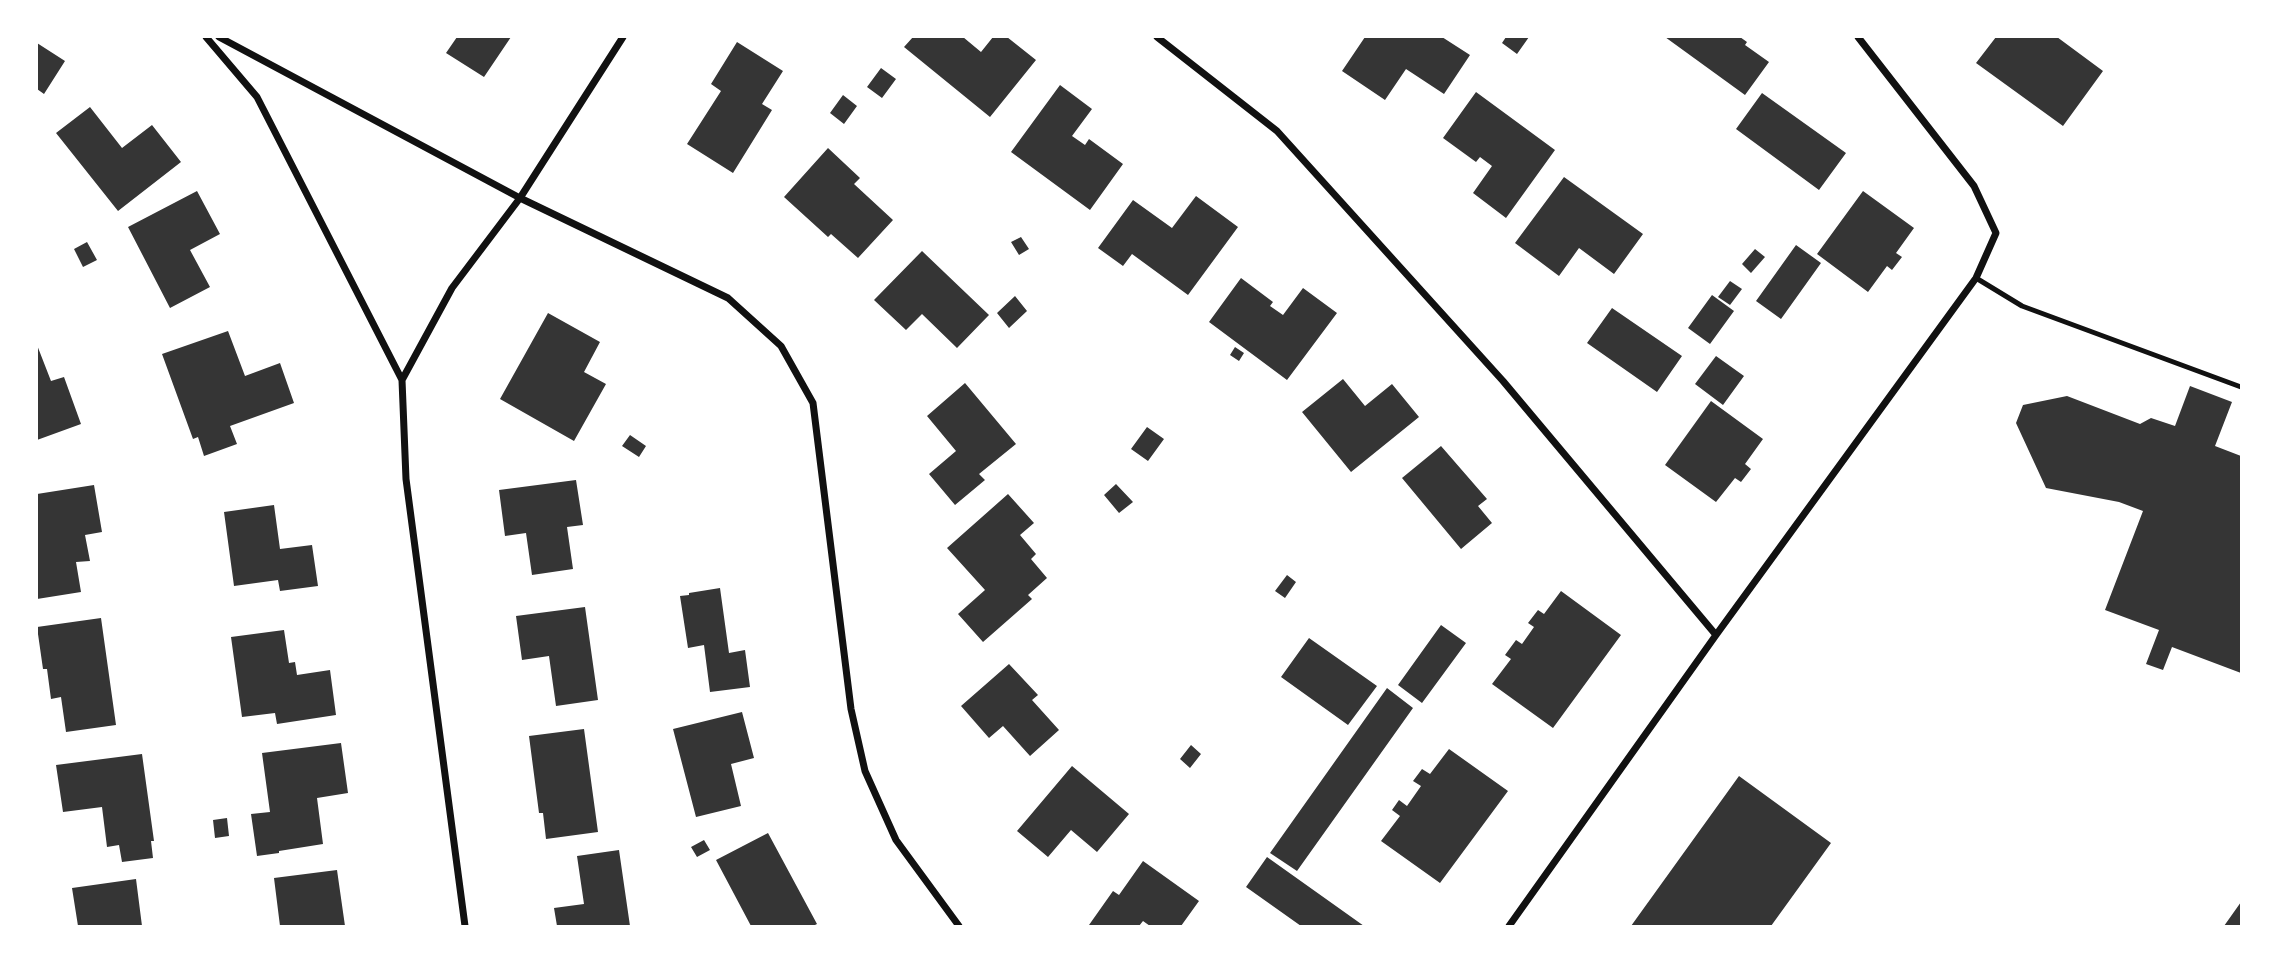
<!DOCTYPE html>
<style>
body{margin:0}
#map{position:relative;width:2278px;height:963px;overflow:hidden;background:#fff;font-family:Poppins,sans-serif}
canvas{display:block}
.frame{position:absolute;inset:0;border:38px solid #fff;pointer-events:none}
</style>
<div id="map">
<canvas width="2278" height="963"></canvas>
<div class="frame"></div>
</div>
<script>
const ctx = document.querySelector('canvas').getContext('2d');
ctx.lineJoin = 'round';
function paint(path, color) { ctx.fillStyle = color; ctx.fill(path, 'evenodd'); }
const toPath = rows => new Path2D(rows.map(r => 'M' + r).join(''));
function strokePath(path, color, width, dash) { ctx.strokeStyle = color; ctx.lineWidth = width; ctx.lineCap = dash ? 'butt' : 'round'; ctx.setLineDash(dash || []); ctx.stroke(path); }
const building = toPath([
 [457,37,511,37,484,77,446,53],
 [913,37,963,37,981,52,993,37,1007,37,1036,60,990,117,904,47],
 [1365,37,1442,37,1470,55,1444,94,1406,69,1385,100,1342,71],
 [1506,37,1529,37,1517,54,1502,43],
 [1665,37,1740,37,1747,42,1745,45,1769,62,1745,95],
 [1996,37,2057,37,2103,71,2063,126,1976,63],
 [737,42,783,71,762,104,772,110,733,173,687,144,721,91,711,84],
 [37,43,65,61,44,94,37,89],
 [881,68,896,79,882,98,867,87],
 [1060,85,1092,109,1072,136,1085,145,1089,139,1123,164,1090,210,1011,152],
 [1476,92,1555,150,1506,218,1473,193,1492,166,1480,157,1476,162,1443,138],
 [1762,93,1846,153,1819,190,1736,129],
 [843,95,857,106,844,124,830,113],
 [90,107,122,148,152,125,181,162,118,211,56,133],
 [828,148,860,178,854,184,893,220,858,258,831,234,828,237,784,197],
 [1564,177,1643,234,1614,274,1579,248,1559,276,1515,243],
 [197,191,220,234,190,250,210,287,170,308,128,227],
 [1863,191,1914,228,1896,253,1902,257,1892,270,1887,266,1868,292,1817,254],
 [1196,196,1238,227,1188,295,1132,254,1123,266,1098,248,1133,200,1172,228],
 [1021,237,1029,249,1019,255,1011,242],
 [87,242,97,260,83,267,74,249],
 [1796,245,1821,263,1781,319,1756,301],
 [1755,249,1765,257,1751,273,1742,264],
 [922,251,989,315,957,348,922,314,906,330,874,300],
 [1241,278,1273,302,1270,306,1283,315,1303,288,1337,313,1287,380,1209,322],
 [1730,281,1742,289,1730,305,1718,297],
 [1712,295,1734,311,1710,344,1688,328],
 [1015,296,1027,311,1009,328,997,313],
 [1612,308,1682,356,1657,392,1587,343],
 [548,313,600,342,584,372,606,384,574,441,500,399],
 [228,331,245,376,280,363,294,403,230,426,237,444,204,456,198,437,193,439,162,354],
 [37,345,51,381,64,377,81,424,37,440],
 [1235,347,1244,353,1239,361,1230,355],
 [1716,356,1744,376,1723,405,1695,384],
 [1343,379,1365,406,1392,384,1419,417,1351,472,1302,412],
 [965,383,1016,444,979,474,985,480,955,505,929,474,956,451,927,416],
 [2190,386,2232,402,2215,446,2241,456,2241,673,2172,647,2163,670,2146,664,2159,630,2105,610,2143,511,2119,502,2046,488,2016,423,2023,405,2067,396,2140,424,2151,418,2175,426],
 [1711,401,1763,439,1745,464,1751,469,1741,482,1735,478,1716,502,1665,465],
 [1147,427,1164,439,1148,461,1131,449],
 [630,435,646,446,639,457,622,446],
 [1441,446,1487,499,1478,506,1492,523,1461,549,1402,478],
 [576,480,583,525,567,527,573,569,532,575,526,533,505,536,499,490],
 [1116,484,1133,502,1119,513,1104,495],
 [94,485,102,532,85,535,90,561,76,562,81,592,37,599,37,494],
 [1008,494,1034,523,1020,535,1036,554,1031,559,1047,578,1028,595,1032,599,983,642,958,614,985,590,947,548],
 [274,505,280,549,312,545,318,586,280,591,278,580,234,586,224,512],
 [1287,575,1296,582,1285,598,1275,591],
 [720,588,729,653,745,650,750,687,710,692,704,645,688,648,680,596,689,595,689,593],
 [1561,591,1621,635,1553,728,1492,684,1511,659,1505,655,1516,640,1522,644,1534,627,1528,623,1538,610,1544,614],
 [585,607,598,700,556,706,549,656,522,660,516,616],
 [101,618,116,725,66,732,61,697,51,699,47,669,43,669,37,627],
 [1441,625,1466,643,1422,703,1398,685],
 [284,630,289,663,295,662,297,675,330,670,336,715,277,724,275,713,242,717,231,637],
 [1309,638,1377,686,1348,725,1281,677],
 [1009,664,1038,695,1032,700,1059,730,1030,756,1003,726,989,738,961,706],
 [1387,688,1413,708,1297,871,1270,853],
 [742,712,754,758,731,764,741,806,696,817,673,729],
 [584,729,598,832,546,839,543,813,539,813,529,736],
 [341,743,348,793,317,798,323,844,279,851,279,853,257,856,251,814,270,812,262,753],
 [1191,745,1201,754,1190,768,1180,759],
 [1449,749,1508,791,1440,883,1381,841,1400,816,1392,810,1399,800,1407,806,1421,786,1413,781,1422,769,1430,774],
 [142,754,154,841,151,841,153,858,122,862,119,845,107,847,102,807,63,812,56,765],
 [1072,766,1129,814,1097,852,1071,830,1048,857,1017,831],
 [1739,776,1831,843,1771,926,1631,926],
 [227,818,229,836,215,838,213,820],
 [768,833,817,924,813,926,751,926,716,860],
 [704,840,710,850,697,857,691,847],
 [619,850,630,926,557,926,554,908,584,904,577,856],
 [1267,857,1364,926,1301,926,1246,887],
 [1143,861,1199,901,1181,926,1150,926,1143,921,1139,926,1089,925,1113,891,1119,895],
 [337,870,345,926,280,926,274,878],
 [136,879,142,926,78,926,72,888],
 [2241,902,2241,926,2224,926]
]);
const service = toPath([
 [1976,278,2022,306,2241,387]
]);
const minor = toPath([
 [206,37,257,97,402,380,406,479,465,926],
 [219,37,520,198,728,298,781,346,813,403,851,709,865,771,896,840,959,926],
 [1157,37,1277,131,1503,381,1716,635],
 [402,380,452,288,520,198,623,37],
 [1509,926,1716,635,1976,278,1996,233,1974,186,1858,37]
]);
paint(building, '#353535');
strokePath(service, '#111', 5);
strokePath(minor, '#111', 7);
</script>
